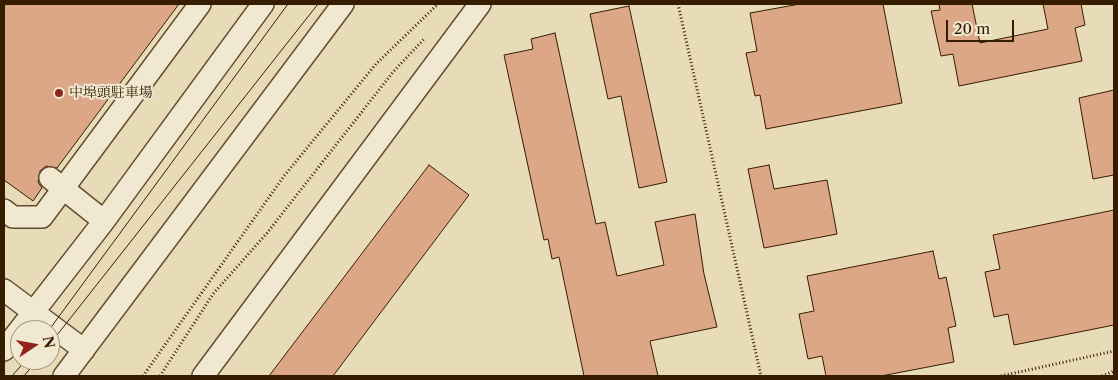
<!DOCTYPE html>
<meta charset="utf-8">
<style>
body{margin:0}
#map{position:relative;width:1118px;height:380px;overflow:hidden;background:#e8dbb8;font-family:"Libre Caslon Text",serif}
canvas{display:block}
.frame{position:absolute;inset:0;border:5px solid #371d00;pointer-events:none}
.north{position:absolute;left:10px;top:320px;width:50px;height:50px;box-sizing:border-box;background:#f0e8d1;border:1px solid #a6977d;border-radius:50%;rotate:78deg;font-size:14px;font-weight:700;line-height:20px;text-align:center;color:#371d00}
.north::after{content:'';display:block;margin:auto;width:18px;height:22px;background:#8f2418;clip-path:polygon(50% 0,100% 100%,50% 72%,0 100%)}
.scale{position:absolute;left:946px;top:20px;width:68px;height:22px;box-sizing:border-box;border:2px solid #371d00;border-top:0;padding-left:6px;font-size:15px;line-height:18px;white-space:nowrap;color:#371d00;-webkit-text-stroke:4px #f0e8d1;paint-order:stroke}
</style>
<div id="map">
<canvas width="1118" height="380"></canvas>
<div class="frame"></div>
<div class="north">N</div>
<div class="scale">20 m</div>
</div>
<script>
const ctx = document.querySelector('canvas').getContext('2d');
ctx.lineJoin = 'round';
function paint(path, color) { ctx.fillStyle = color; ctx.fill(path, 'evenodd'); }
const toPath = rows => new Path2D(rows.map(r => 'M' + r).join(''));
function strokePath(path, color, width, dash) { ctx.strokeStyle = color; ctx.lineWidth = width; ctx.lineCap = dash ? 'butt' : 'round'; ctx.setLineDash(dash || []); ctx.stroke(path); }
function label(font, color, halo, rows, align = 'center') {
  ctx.font = font + ' "Libre Caslon Text","Noto Serif JP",serif'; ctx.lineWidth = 4; ctx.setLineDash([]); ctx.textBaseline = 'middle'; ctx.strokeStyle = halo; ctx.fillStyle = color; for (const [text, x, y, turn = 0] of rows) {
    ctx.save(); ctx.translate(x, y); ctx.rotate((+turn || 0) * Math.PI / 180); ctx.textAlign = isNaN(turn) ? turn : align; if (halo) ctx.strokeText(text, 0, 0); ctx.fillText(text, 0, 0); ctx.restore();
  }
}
const building = toPath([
 [4,4,179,4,57,168,46,166,40,171,38,182,42,188,33,201,4,180,4,4],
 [800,4,883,4,902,103,766,129,760,95,755,96,746,53,757,51,750,13,800,4],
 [939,4,972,4,980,43,1048,29,1043,4,1081,4,1085,25,1075,28,1082,61,959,86,953,54,941,56,931,11,940,10,939,4],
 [629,6,667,182,639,188,621,96,608,99,590,14,629,6],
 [555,33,596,224,605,222,617,276,664,265,655,222,695,214,704,274,717,327,650,341,658,376,584,376,559,257,552,259,548,239,544,240,504,55,533,49,531,39,555,33],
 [1114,90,1114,175,1093,179,1079,98,1114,90],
 [429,165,469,195,333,376,269,376,429,165],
 [769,165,774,189,827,180,837,234,764,248,748,169,769,165],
 [1114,210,1114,325,1014,345,1008,314,994,317,985,272,1000,269,993,235,1114,210],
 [933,251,939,279,946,277,956,326,948,328,954,362,881,376,826,376,822,356,808,359,799,314,814,311,807,276,933,251]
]);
const path = toPath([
 [678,4,761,376],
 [143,376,284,176,376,64,438,4],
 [160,376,213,294,267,233,393,72,424,39],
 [1001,376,1114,351],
 [1102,376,1114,371]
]);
const minor = toPath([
 [50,178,104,221],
 [4,210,13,217,42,217,200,4],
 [4,290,84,350],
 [4,350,104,221,263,4],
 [64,376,343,4],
 [203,376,480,4]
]);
const tram = toPath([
 [49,330,288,4],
 [50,344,318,4],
 [12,376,26,360],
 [24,376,37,360]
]);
const markers = [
 [59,93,5,"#8f2418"]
];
const poiNames = [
 ["中埠頭駐車場",69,93]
];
paint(building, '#dca786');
strokePath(building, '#371d00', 1);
strokePath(minor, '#634c2e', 24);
strokePath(path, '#371d00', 3, [1, 2.5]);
strokePath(minor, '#f0e8d1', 21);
strokePath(tram, '#371d00', 1);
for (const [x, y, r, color] of markers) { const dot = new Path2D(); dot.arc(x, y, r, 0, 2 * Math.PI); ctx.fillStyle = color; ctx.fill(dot); strokePath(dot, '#f0e8d1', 2); }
label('14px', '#371d00', '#f0e8d1', poiNames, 'left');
</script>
